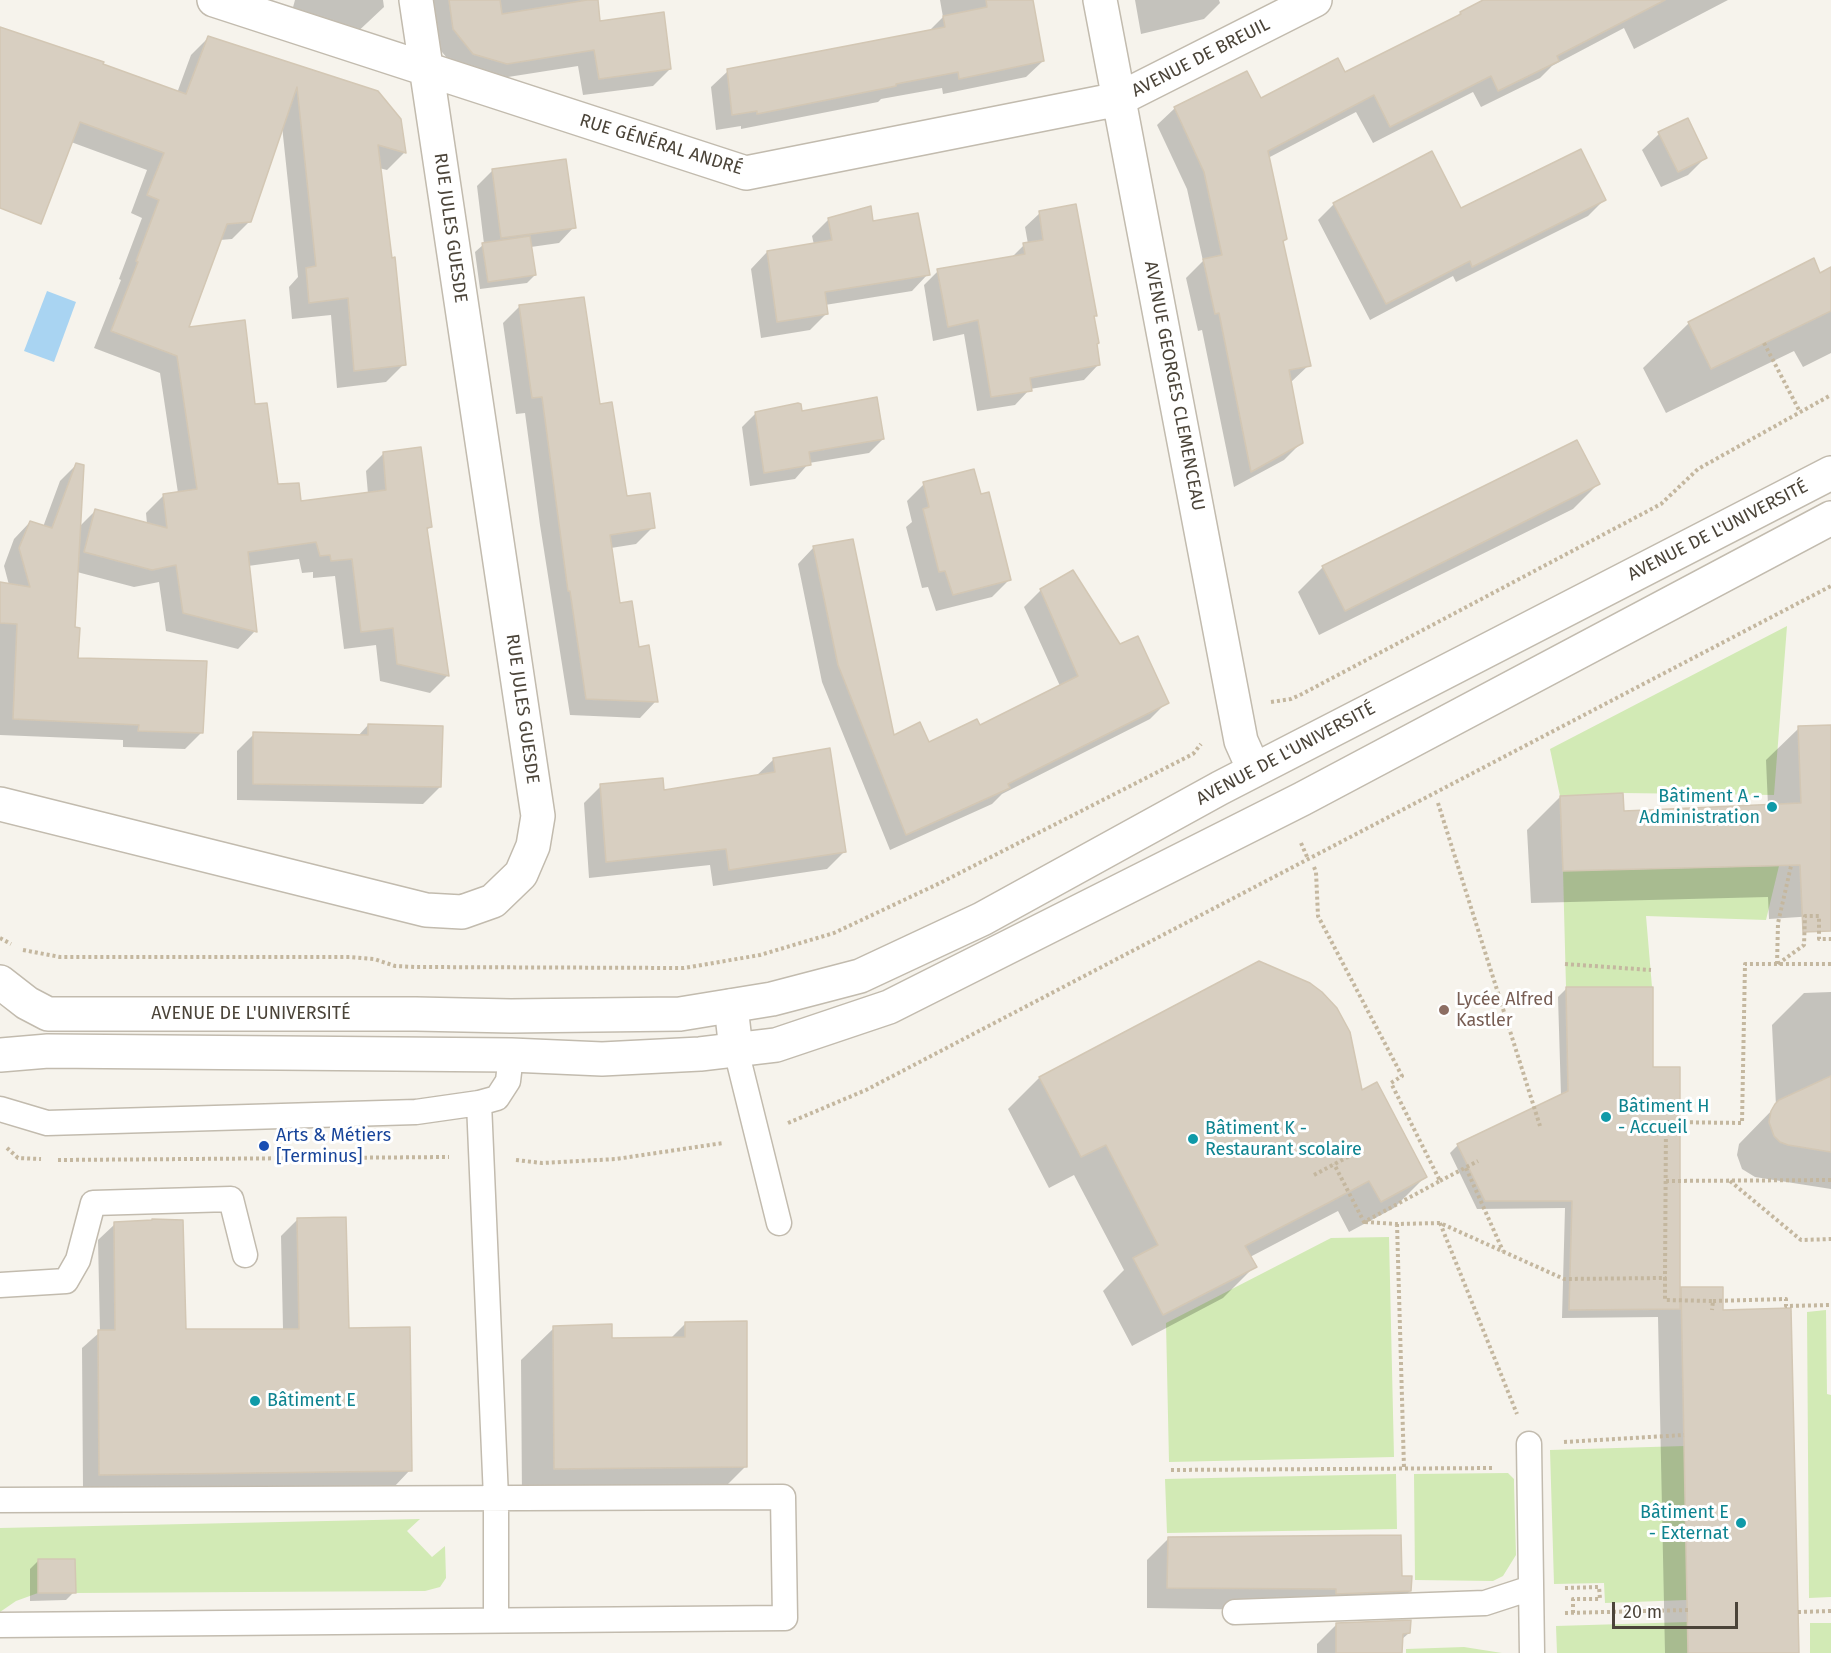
<!DOCTYPE html>
<meta charset="utf-8">
<style>
body{margin:0}
#map{position:relative;width:1831px;height:1653px;overflow:hidden;background:#f6f3ec;font-family:"Fira Sans",sans-serif}
canvas{display:block}
.scale{position:absolute;left:1612px;top:1602px;width:126px;height:27px;box-sizing:border-box;border:3px solid #4b4439;border-top:0;padding-left:8px;font-size:18px;line-height:21px;white-space:nowrap;color:#4b4439;-webkit-text-stroke:4px #fff;paint-order:stroke}
</style>
<div id="map">
<canvas width="1831" height="1653"></canvas>
<div class="scale">20 m</div>
</div>
<script>
const ctx = document.querySelector('canvas').getContext('2d');
ctx.lineJoin = 'round';
function paint(path, color) { ctx.fillStyle = color; ctx.fill(path, 'evenodd'); }
const toPath = rows => new Path2D(rows.map(r => 'M' + r).join(''));
function strokePath(path, color, width, dash) { ctx.strokeStyle = color; ctx.lineWidth = width; ctx.lineCap = dash ? 'butt' : 'round'; ctx.setLineDash(dash || []); ctx.stroke(path); }
function label(font, color, halo, rows, align = 'center') {
  ctx.font = font + ' "Fira Sans",sans-serif'; ctx.lineWidth = 6; ctx.setLineDash([]); ctx.textBaseline = 'middle'; ctx.strokeStyle = halo; ctx.fillStyle = color; for (const [text, x, y, turn = 0] of rows) {
    ctx.save(); ctx.translate(x, y); ctx.rotate((+turn || 0) * Math.PI / 180); ctx.textAlign = isNaN(turn) ? turn : align; if (halo) ctx.strokeText(text, 0, 0); ctx.fillText(text, 0, 0); ctx.restore();
  }
}
const green = toPath([
 [1787,626,1774,795,1623,793,1560,796,1550,749],
 [1779,866,1766,920,1646,916,1652,987,1566,987,1563,871],
 [1389,1237,1394,1457,1169,1462,1166,1323,1331,1238],
 [1826,1310,1827,1394,1831,1395,1831,1597,1809,1598,1807,1312],
 [1684,1446,1687,1600,1605,1603,1604,1583,1554,1584,1550,1450],
 [1508,1473,1514,1479,1514,1484,1516,1555,1503,1576,1493,1581,1415,1580,1414,1474],
 [1396,1474,1397,1529,1167,1533,1165,1479],
 [420,1519,407,1531,432,1557,445,1546,446,1578,440,1587,425,1591,76,1593,38,1559,38,1593,16,1601,0,1612,0,1528],
 [1688,1622,1688,1653,1557,1653,1556,1626],
 [1810,1623,1831,1623,1831,1653,1810,1653],
 [1464,1647,1502,1653,1406,1653,1406,1649]
]);
const water = toPath([
 [47,291,76,302,54,362,24,351]
]);
const shadow = toPath([
 [295,0,383,0,384,7,351,38,290,18],
 [433,0,597,0,599,23,670,69,653,86,583,95,578,66,489,80,457,70,437,46,431,2],
 [940,0,1031,0,1043,61,1026,77,943,94,942,88,881,99,878,102,741,129,741,126,716,130,711,87,728,71,928,32,943,17],
 [1135,0,1219,0,1220,3,1204,19,1141,34],
 [1486,0,1728,0,1634,49,1624,28,1552,66,1540,78,1481,107,1473,92,1373,143,1356,112,1268,158,1286,239,1282,243,1309,365,1290,383,1301,443,1284,460,1234,487,1202,330,1198,331,1186,278,1203,261,1187,189,1157,125,1175,108,1260,100,1344,74,1455,19,1460,13],
 [0,29,177,93,191,55,209,37,400,119,404,153,387,170,379,168,404,364,386,382,337,388,331,315,292,319,289,287,298,277,282,126,250,221,232,239,220,240,187,329,254,406,277,485,300,502,368,494,366,471,384,453,430,527,426,531,447,676,430,693,380,681,376,645,344,649,335,576,313,578,313,572,302,573,299,559,248,566,255,631,238,649,166,631,159,582,134,587,77,572,74,629,76,660,201,733,185,749,123,747,123,740,0,735,0,583,9,585,4,566,14,539,30,522,43,527,60,481,76,465,79,527,95,511,147,524,146,513,164,495,178,493,160,373,94,348,121,280,119,279,142,218,131,213,147,170,71,142,0,187],
 [1659,134,1705,158,1688,175,1661,187,1642,150],
 [493,170,574,227,559,243,531,247,535,275,527,283,480,289,475,252,484,244,477,186],
 [1604,200,1588,216,1456,282,1453,276,1370,320,1318,220,1334,204,1461,210],
 [1040,213,1095,315,1093,318,1098,365,1084,380,1030,389,1015,405,977,411,964,334,933,341,924,285,938,271,1011,258,1024,245,1028,244,1025,227],
 [829,219,872,222,928,274,912,291,825,305,827,313,810,330,761,338,751,269,767,252,814,245,812,236],
 [1831,269,1831,353,1803,367,1794,351,1666,413,1643,368,1689,323,1820,275],
 [519,307,598,406,626,498,653,527,636,544,611,548,619,605,656,701,640,718,570,715,540,525,525,413,516,414,503,323],
 [756,413,801,413,883,439,869,453,809,463,795,479,750,486,742,427],
 [924,484,1009,580,992,597,936,611,928,587,922,588,906,527,912,522,907,501],
 [1598,484,1573,509,1319,635,1298,592,1323,567],
 [814,547,893,737,928,744,979,727,1060,686,1024,607,1041,590,1119,646,1167,702,1150,719,1002,794,992,804,890,850,822,682,798,564],
 [368,725,440,787,423,804,237,800,237,751,254,734,358,736],
 [1831,727,1830,915,1769,919,1768,897,1531,903,1527,830,1560,797,1623,813,1768,806,1766,760,1799,728],
 [774,759,844,852,827,869,713,886,710,865,589,878,584,803,601,786,663,791,756,776],
 [1566,989,1651,1068,1679,1291,1681,1289,1721,1312,1797,1653,1665,1653,1658,1317,1562,1318,1565,1208,1477,1209,1450,1153,1458,1145,1561,1096,1558,997],
 [1831,992,1831,1189,1755,1177,1742,1169,1737,1155,1739,1144,1776,1106,1772,1025,1804,993],
 [1039,1078,1361,1092,1425,1177,1394,1208,1349,1232,1338,1211,1250,1257,1255,1266,1223,1298,1132,1346,1103,1291,1124,1270,1074,1175,1049,1188,1008,1109],
 [297,1220,410,1470,394,1487,83,1491,82,1348,100,1332,98,1240,115,1224,184,1331,283,1330,281,1236],
 [686,1323,746,1466,713,1499,522,1501,521,1360,554,1328,610,1339,670,1339],
 [1168,1539,1400,1577,1410,1591,1389,1612,1147,1608,1147,1560],
 [38,1561,74,1592,66,1600,30,1601,30,1569],
 [1337,1624,1409,1633,1401,1640,1401,1653,1317,1653,1317,1644]
]);
const building = toPath([
 [449,0,500,0,502,14,587,0,598,0,600,21,664,12,671,69,599,79,594,50,507,64,473,54,453,29,449,0],
 [986,0,1033,0,1044,61,959,79,958,72,896,84,896,86,757,114,757,111,732,115,727,69,945,27,943,16,987,7,986,0],
 [1483,0,1665,0,1557,56,1559,61,1498,91,1491,76,1390,127,1374,95,1268,151,1287,239,1283,241,1311,366,1289,370,1303,443,1251,472,1219,313,1215,314,1203,259,1222,255,1204,172,1174,107,1247,71,1261,98,1338,58,1345,72,1461,14,1460,12,1483,0],
 [0,27,104,62,103,64,186,94,208,36,378,91,401,119,406,153,378,145,392,258,395,257,406,365,354,371,348,298,309,303,306,268,316,266,297,87,251,222,227,224,189,327,245,320,255,404,267,403,278,484,299,483,301,501,386,490,383,452,421,447,432,527,427,528,449,676,397,664,393,628,361,632,352,559,331,561,330,555,320,556,316,542,248,552,257,632,183,613,176,565,152,570,84,552,95,509,167,528,163,494,197,489,177,356,111,331,138,262,136,261,159,200,147,195,164,153,80,122,41,224,0,208,0,27],
 [1688,118,1707,158,1678,172,1658,132,1688,118],
 [1581,149,1606,200,1472,267,1470,261,1386,304,1333,203,1432,151,1461,208,1581,149],
 [566,159,576,228,501,238,492,169,566,159],
 [1076,204,1097,316,1094,316,1099,343,1097,344,1100,365,1030,378,1032,391,991,397,978,320,948,327,937,269,1025,254,1023,243,1043,240,1039,211,1076,204],
 [871,206,873,221,918,213,930,275,825,292,828,314,777,322,767,251,832,240,828,218,871,206],
 [530,236,536,275,488,282,482,243,530,236],
 [1814,258,1820,273,1831,267,1831,311,1711,369,1688,322,1814,258],
 [584,297,600,404,612,402,627,496,650,493,655,528,610,535,620,603,632,601,639,647,649,645,658,702,586,699,570,591,568,591,542,397,532,398,519,305,584,297],
 [877,397,884,439,809,452,811,465,764,473,755,412,798,403,801,404,802,411,877,397],
 [1577,440,1600,484,1345,611,1322,566,1577,440],
 [76,463,84,465,75,627,80,628,78,658,207,661,203,733,138,731,139,725,13,719,17,624,0,623,0,582,30,587,19,548,30,521,52,528,76,463],
 [974,469,981,494,989,492,1011,580,953,595,945,571,939,572,923,509,929,507,923,482,974,469],
 [853,539,894,735,920,722,929,742,977,719,980,725,1078,676,1040,589,1073,570,1120,644,1138,636,1169,703,1008,784,1010,788,906,835,838,665,813,546,853,539],
 [368,724,443,726,441,787,253,784,253,732,368,735,368,724],
 [1831,725,1831,931,1803,932,1800,865,1563,871,1560,796,1623,793,1624,811,1801,803,1798,726,1831,725],
 [830,748,846,852,729,870,726,849,606,862,600,784,663,778,664,790,775,772,773,758,830,748],
 [1259,961,1310,983,1322,992,1337,1008,1350,1032,1362,1090,1377,1082,1427,1177,1381,1202,1369,1181,1328,1203,1245,1246,1257,1267,1163,1315,1133,1258,1158,1245,1106,1145,1081,1157,1039,1077,1259,961],
 [1566,987,1653,987,1653,1067,1680,1067,1680,1309,1569,1310,1572,1201,1485,1201,1457,1144,1568,1091,1566,987],
 [1831,1076,1831,1152,1788,1145,1780,1142,1774,1136,1769,1122,1771,1111,1775,1104,1779,1100,1831,1076],
 [346,1217,349,1328,410,1327,412,1471,99,1475,98,1330,115,1330,114,1222,152,1220,152,1219,183,1220,186,1329,299,1329,297,1218,346,1217],
 [1681,1287,1723,1287,1723,1310,1791,1308,1799,1653,1688,1653,1681,1287],
 [747,1321,747,1467,554,1469,553,1326,612,1324,612,1338,685,1337,685,1322,747,1321],
 [1401,1535,1402,1576,1412,1576,1411,1591,1336,1594,1336,1589,1167,1588,1168,1537,1401,1535],
 [38,1559,75,1559,76,1593,38,1593,38,1559],
 [1411,1620,1410,1633,1403,1634,1402,1653,1336,1653,1336,1623,1411,1620]
]);
const path = toPath([
 [1764,343,1800,412],
 [1271,702,1291,699,1302,694,1661,504,1698,469,1831,395],
 [1438,803,1540,1126],
 [1301,843,1308,859],
 [1314,867,1316,872,1318,916,1402,1076,1391,1083,1440,1181,1364,1222,1334,1164],
 [0,938,11,944],
 [23,950,60,957,350,957,374,959,395,966,415,967,684,968,760,955,834,933,940,883,1193,754,1201,744],
 [1565,964,1651,970],
 [1777,964,1778,923,1791,866],
 [1778,964,1804,945,1805,916,1819,916,1819,939,1831,939],
 [1653,1122,1666,1122,1665,1278],
 [1666,1122,1742,1123,1745,964,1831,964],
 [788,1123,866,1090,1831,586],
 [7,1148,18,1158,41,1159],
 [58,1160,449,1157],
 [516,1160,542,1163,616,1159,723,1143],
 [1466,1168,1503,1251],
 [1314,1175,1355,1153],
 [1440,1181,1478,1161],
 [1666,1181,1831,1180],
 [1730,1181,1801,1240,1831,1239],
 [1365,1222,1397,1224,1440,1223,1564,1279,1665,1278,1665,1300,1713,1301,1712,1310],
 [1440,1223,1517,1414],
 [1397,1224,1404,1468],
 [1713,1301,1786,1299,1786,1306,1831,1305],
 [1564,1442,1684,1435],
 [1171,1470,1495,1468],
 [1565,1588,1599,1587,1600,1599,1573,1599,1573,1613],
 [1798,1612,1831,1611],
 [1565,1613,1688,1610]
]);
const service = toPath([
 [736,1050,779,1223],
 [479,1103,496,1498,496,1620],
 [0,1109,47,1123,416,1112,479,1103,497,1098,508,1081,511,1055],
 [0,1285,66,1281,78,1260,93,1203,231,1199,245,1255],
 [1529,1444,1532,1653],
 [0,1500,783,1497,785,1618,0,1625],
 [1235,1612,1485,1603,1531,1588]
]);
const minor = toPath([
 [214,0,746,173,1119,99,1315,0],
 [1100,0,1241,741,1254,770],
 [0,804,426,910,462,912,493,901,521,874,533,846,538,816,416,0],
 [731,1006,736,1050]
]);
const tertiary = toPath([
 [0,982,27,1003,48,1014,416,1014,511,1016,680,1014,772,999,860,976,982,919,1220,788,1831,473],
 [0,1055,48,1051,511,1055,602,1059,700,1054,776,1045,889,1007,1302,799,1831,518]
]);
const markers = [
 [1772,807,6,"#0f9aa8"],
 [1444,1010,6,"#8d6e63"],
 [1606,1117,6,"#0f9aa8"],
 [1193,1139,6,"#0f9aa8"],
 [264,1146,6,"#1a4fb4"],
 [255,1401,6,"#0f9aa8"],
 [1741,1523,6,"#0f9aa8"]
];
const streetNames = [
 ["AVENUE DE BREUIL",1201,58,-27],
 ["RUE GÉNÉRAL ANDRÉ",661,145,17],
 ["RUE JULES GUESDE",450,228,82],
 ["AVENUE GEORGES CLEMENCEAU",1174,386,79],
 ["AVENUE DE L'UNIVERSITÉ",1718,531,-27],
 ["RUE JULES GUESDE",522,709,82],
 ["AVENUE DE L'UNIVERSITÉ",1286,754,-28],
 ["AVENUE DE L'UNIVERSITÉ",251,1014]
];
const cultureNames = [
 ["Bâtiment A -",1760,797,"right"],
 ["Administration",1760,818,"right"],
 ["Bâtiment H",1618,1107],
 ["- Accueil",1618,1128],
 ["Bâtiment K -",1205,1129],
 ["Restaurant scolaire",1205,1150],
 ["Bâtiment E",267,1401],
 ["Bâtiment E",1729,1513,"right"],
 ["- Externat",1729,1534,"right"]
];
const educationNames = [
 ["Lycée Alfred",1456,1000],
 ["Kastler",1456,1021]
];
const transitNames = [
 ["Arts & Métiers",276,1136],
 ["[Terminus]",276,1157]
];
paint(green, '#d2eab5');
paint(water, '#a9d4f2');
paint(shadow, '#0003');
paint(building, '#d8cfc1');
strokePath(building, '#d3c7b4', 1.5);
strokePath(service, '#c2bbae', 27);
strokePath(minor, '#c2bbae', 36);
strokePath(tertiary, '#c2bbae', 36);
strokePath(path, '#c4b79f', 4, [3, 3]);
strokePath(service, '#fff', 24);
strokePath(minor, '#fff', 33);
strokePath(tertiary, '#fff', 33);
for (const [x, y, r, color] of markers) { const dot = new Path2D(); dot.arc(x, y, r, 0, 2 * Math.PI); ctx.fillStyle = color; ctx.fill(dot); strokePath(dot, '#fff', 2); }
label('18px', '#4b4439', '#fff', streetNames);
label('18px', '#0d838f', '#fff', cultureNames, 'left');
label('18px', '#785e54', '#fff', educationNames, 'left');
label('18px', '#164399', '#fff', transitNames, 'left');
</script>
